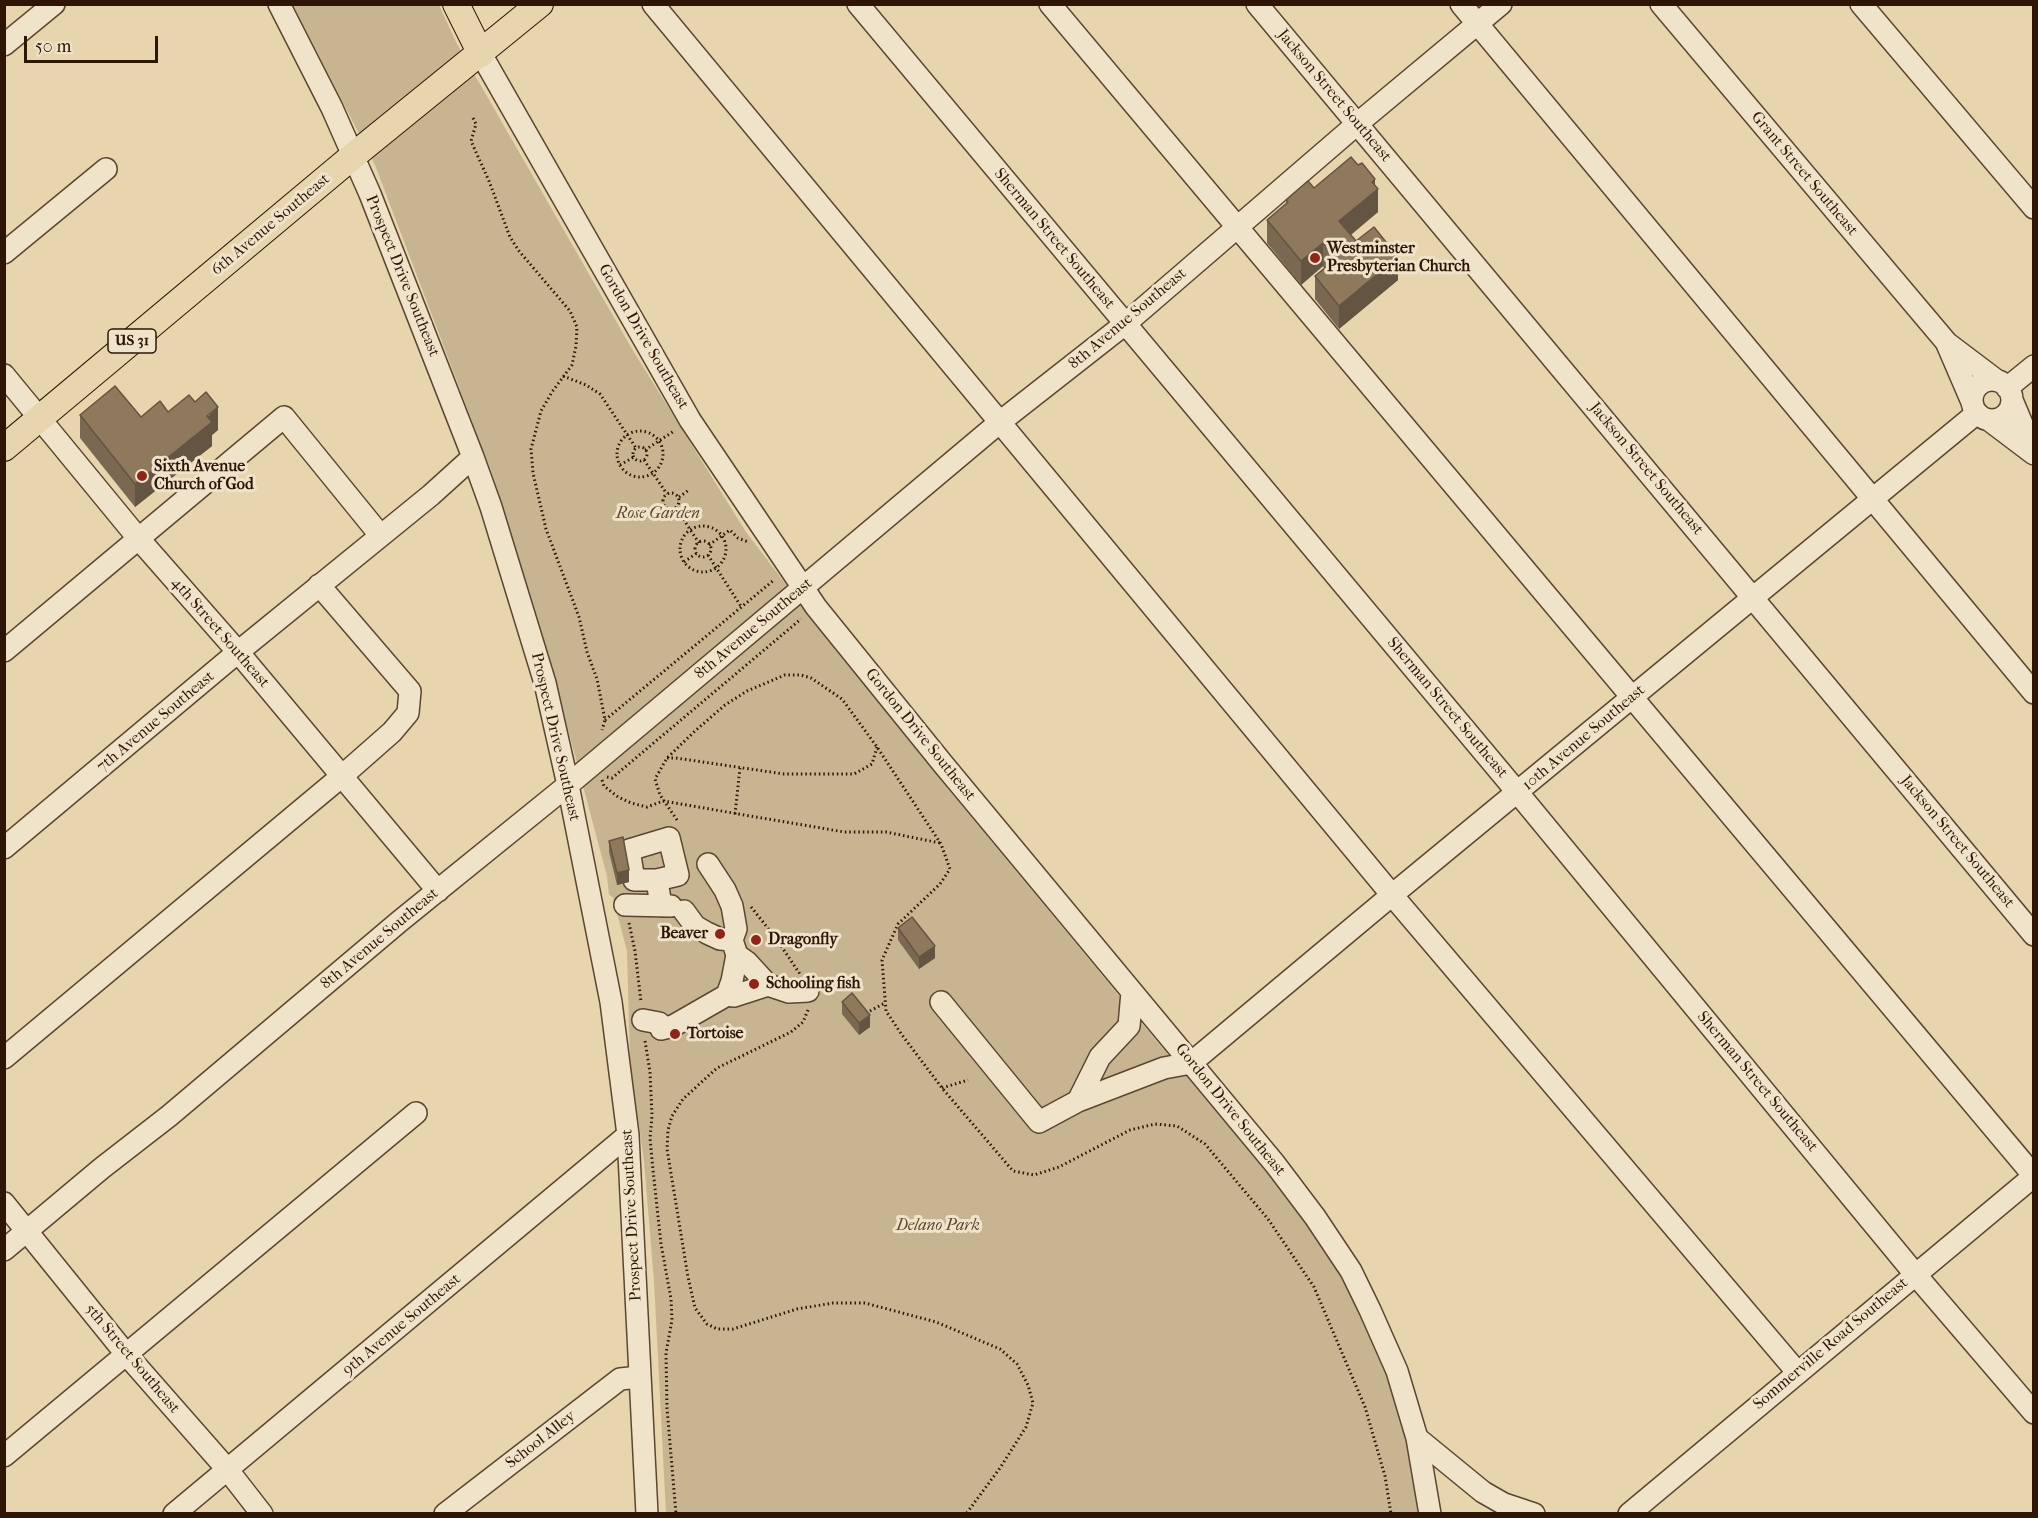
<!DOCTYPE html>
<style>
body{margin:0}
#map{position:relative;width:2038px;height:1518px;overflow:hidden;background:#e6d5ad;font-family:"IM FELL French Canon",serif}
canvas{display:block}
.frame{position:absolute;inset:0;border:6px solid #2f1506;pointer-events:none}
.scale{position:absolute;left:24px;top:36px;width:134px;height:27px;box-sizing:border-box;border:3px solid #2f1506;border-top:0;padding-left:8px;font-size:18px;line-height:21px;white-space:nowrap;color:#2f1506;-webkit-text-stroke:4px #efe4ca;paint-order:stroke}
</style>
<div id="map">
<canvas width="2038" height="1518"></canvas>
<div class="frame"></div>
<div class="scale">50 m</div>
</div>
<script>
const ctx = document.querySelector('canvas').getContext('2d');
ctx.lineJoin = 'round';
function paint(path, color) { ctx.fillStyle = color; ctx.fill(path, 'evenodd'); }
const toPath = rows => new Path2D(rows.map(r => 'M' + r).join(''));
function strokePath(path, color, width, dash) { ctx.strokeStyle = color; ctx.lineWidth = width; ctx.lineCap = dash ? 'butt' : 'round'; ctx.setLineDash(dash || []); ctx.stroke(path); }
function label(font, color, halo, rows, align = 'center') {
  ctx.font = font + ' "IM FELL French Canon",serif'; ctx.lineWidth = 6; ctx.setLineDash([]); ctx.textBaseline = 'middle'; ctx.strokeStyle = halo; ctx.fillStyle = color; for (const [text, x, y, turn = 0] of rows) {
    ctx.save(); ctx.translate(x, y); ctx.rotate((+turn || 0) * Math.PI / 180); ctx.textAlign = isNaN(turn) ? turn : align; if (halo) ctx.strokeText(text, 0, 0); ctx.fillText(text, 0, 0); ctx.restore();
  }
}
const green = toPath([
 [293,5,439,5,457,44,632,349,746,532,794,595,869,686,948,789,1159,1044,1256,1155,1311,1226,1353,1293,1383,1357,1412,1458,1421,1513,666,1513,654,1281,644,1161,630,1062,627,951,613,898,609,894,607,876,558,692,491,471,375,165]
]);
const path = toPath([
 [473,118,476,124,471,141,489,181,510,237,519,251,570,311,577,327,576,346,572,365,552,392,541,411,531,449,533,473,546,529,579,617,587,652,597,679,605,720,602,730],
 [563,376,586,385,600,394,636,448],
 '617 454a23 23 0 1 1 46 0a23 23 0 1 1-46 0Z',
 '633 454a7 7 0 1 1 14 0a7 7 0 1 1-14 0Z',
 [645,450,674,431],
 [644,460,667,494],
 [620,465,634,457],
 '663 501a8 8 0 1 1 16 0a8 8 0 1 1-16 0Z',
 [679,497,689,490],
 [676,508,699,543],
 [641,520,664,505],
 '680 549a23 23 0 1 1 46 0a23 23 0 1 1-46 0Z',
 '695 549a8 8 0 1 1 16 0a8 8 0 1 1-16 0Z',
 [709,545,730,530,738,538,748,542],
 [708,555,742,608],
 [684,562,697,553],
 [605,720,774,580],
 [667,758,676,758,784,774,854,774,872,764,877,747],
 [607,777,612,778,801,619],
 [602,780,604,786,618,797,631,803,647,807,663,801,844,832,886,832,940,843],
 [735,814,740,768],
 [677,820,660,795,655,779,667,758,695,731,725,705,747,691,785,675,801,675,811,678,842,699,877,747,941,844,950,869,940,884,898,924,882,960,886,1011,902,1035,942,1088,1013,1171,1034,1175,1059,1167,1130,1130,1155,1124,1177,1126,1205,1144,1268,1219,1314,1287,1365,1407,1385,1476,1391,1514],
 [751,907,775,937,800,974],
 [629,923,635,951,641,1002],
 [808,1010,803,1022,791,1032,717,1068,683,1099,672,1116,668,1130,667,1149,688,1277,695,1308,707,1324,717,1329,733,1329,797,1309,833,1303,865,1303,936,1322,1000,1349,1017,1364,1028,1385,1033,1403,1026,1427,1000,1468,966,1514],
 [866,1013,885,1003],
 [645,1041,650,1072,652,1116,650,1138,653,1170,661,1244,671,1299,672,1320,666,1353,667,1408,676,1514],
 [942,1088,968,1080]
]);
const minor = toPath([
 [279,4,332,108,370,194,473,457,491,507,545,683,568,785,611,1002,628,1135,647,1514],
 [653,4,1392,895,1798,1373],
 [858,4,1518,793,1915,1274,2034,1413],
 [1050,4,2034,1176],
 [1257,4,2034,935],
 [1461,4,2034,693],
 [1661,4,1947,343,1996,380],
 [1861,4,2034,208],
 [4,45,54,4],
 [481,54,690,420,816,607,943,764,1275,1164,1315,1217,1351,1271,1370,1310,1397,1371,1417,1438,1430,1514],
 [4,253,106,169],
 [1947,344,1972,402],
 [4,375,138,538,238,652,438,891],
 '1972 400a20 20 0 1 1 40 0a20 20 0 1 1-40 0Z',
 [2007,388,2034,366],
 [2012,400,2034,452],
 [1989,420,2034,454],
 [4,651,284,417,380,535],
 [4,848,238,652,431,495,473,457],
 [708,864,725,890,732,906,736,929,732,940],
 [657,880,678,875,669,838,629,850,634,880,657,880,661,906],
 [625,905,671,906],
 [737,955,747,962,768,985],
 [727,995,734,996,768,985,789,992,808,991],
 [941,1002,1039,1122,1078,1101,1164,1068,1191,1063,1392,895,1977,413],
 [643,1020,659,1023,661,1029,673,1026,727,995,732,981,737,955,732,940,720,939,707,933,695,926,684,911],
 [4,1058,342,776,392,732,408,713,410,691,319,585],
 [1078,1101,1100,1057,1129,1026,1132,992],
 [4,1203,126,1354,227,1469,262,1514],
 [4,1250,102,1168,169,1116,400,921,568,785,1000,422,1125,324,1357,124,1501,4],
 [1417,1438,1483,1492,1504,1504,1534,1514],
 [4,1456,416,1113],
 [174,1514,628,1135],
 [445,1514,620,1379,640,1377],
 [1629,1514,2034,1176]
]);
const major = toPath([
 [456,4,481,54],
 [4,448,353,156,540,4]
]);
const wall = toPath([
 [1375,186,1378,212,1351,235,1356,241,1398,280,1339,329,1315,299,1315,276,1324,268,1323,266,1301,285,1267,243,1267,220,1286,204,1286,200],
 [168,412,218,430,212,435,212,446,135,507,80,438,80,415,141,417],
 [609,841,629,882,617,885,609,852],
 [898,928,935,958,919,969,898,940],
 [842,1002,870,1027,859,1035,842,1014]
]);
const shadedWall = toPath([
 [1375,179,1375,191,1378,189,1378,212,1339,244,1339,221],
 [1323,243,1323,266,1301,285,1301,261],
 [1398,257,1398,280,1339,329,1339,306],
 [218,407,218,430,212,435,212,446,135,507,135,484],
 [629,870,629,882,617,885,617,873],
 [935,946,935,958,919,969,919,957],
 [870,1015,870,1027,859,1035,859,1023]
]);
const building = toPath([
 [1351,157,1358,165,1362,163,1375,179,1372,182,1378,189,1339,221,1356,241,1374,227,1398,257,1339,306,1315,276,1336,259,1323,243,1301,261,1267,220,1288,202,1286,200,1308,181,1314,188,1351,157],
 [115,386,141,417,160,401,168,412,189,395,195,402,206,392,218,407,207,416,212,422,135,484,80,415,115,386],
 [623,837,629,870,617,873,609,841,623,837],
 [912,917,935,946,919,957,898,928,912,917],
 [852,993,870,1015,859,1023,842,1002,852,993]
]);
const markers = [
 [1315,258,6,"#8f2418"],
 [142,476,6,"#8f2418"],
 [720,934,6,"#8f2418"],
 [756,940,6,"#8f2418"],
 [754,984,6,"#8f2418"],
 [675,1034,6,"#8f2418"]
];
const shields = [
 [132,341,48]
];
const shieldNames = [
 ["US 31",132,341]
];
const streetNames = [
 ["Jackson Street Southeast",1334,96,50],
 ["Grant Street Southeast",1804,174,50],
 ["6th Avenue Southeast",271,225,-40],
 ["Sherman Street Southeast",1054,239,50],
 ["Prospect Drive Southeast",402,276,68],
 ["8th Avenue Southeast",1128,319,-40],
 ["Gordon Drive Southeast",643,337,60],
 ["Jackson Street Southeast",1646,469,50],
 ["8th Avenue Southeast",754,629,-40],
 ["4th Street Southeast",220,633,49],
 ["Sherman Street Southeast",1447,708,50],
 ["7th Avenue Southeast",156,722,-40],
 ["Gordon Drive Southeast",920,735,51],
 ["Prospect Drive Southeast",555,737,77],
 ["10th Avenue Southeast",1584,738,-40],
 ["Jackson Street Southeast",1957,842,50],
 ["8th Avenue Southeast",380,939,-40],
 ["Sherman Street Southeast",1757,1082,50],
 ["Gordon Drive Southeast",1230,1110,51],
 ["Prospect Drive Southeast",632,1215,-93],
 ["9th Avenue Southeast",402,1325,-40],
 ["Sommerville Road Southeast",1831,1344,-40],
 ["5th Street Southeast",132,1359,50],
 ["School Alley",541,1440,-38]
];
const poiNames = [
 ["Westminster",1327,249],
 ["Presbyterian Church",1327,267],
 ["Sixth Avenue",154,467],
 ["Church of God",154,485],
 ["Beaver",708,934,"right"],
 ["Dragonfly",768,940],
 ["Schooling fish",766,984],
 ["Tortoise",687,1034]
];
const parkNames = [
 ["Rose Garden",658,514],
 ["Delano Park",938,1226]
];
paint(green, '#c7b491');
strokePath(minor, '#5d4530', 24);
strokePath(major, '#2f1506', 28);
strokePath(path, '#2f1506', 3, [1.5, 3]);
strokePath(minor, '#efe4ca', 21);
strokePath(major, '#e6d5ad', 26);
paint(wall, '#7a6850');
paint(shadedWall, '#635541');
paint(building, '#8e795d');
strokePath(building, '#635541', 1.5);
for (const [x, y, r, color] of markers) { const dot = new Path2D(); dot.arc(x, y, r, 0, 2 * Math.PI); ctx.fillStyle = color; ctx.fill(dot); strokePath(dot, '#efe4ca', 2); }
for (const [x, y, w] of shields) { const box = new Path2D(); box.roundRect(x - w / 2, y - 12, w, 24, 4.5); ctx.fillStyle = '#efe4ca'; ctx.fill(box); strokePath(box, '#2f1506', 1.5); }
label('bold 15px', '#2f1506', null, shieldNames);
label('16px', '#2f1506', '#efe4ca', streetNames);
label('bold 16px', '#2f1506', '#efe4ca', poiNames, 'left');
label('italic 16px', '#5d4530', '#efe4ca', parkNames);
</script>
